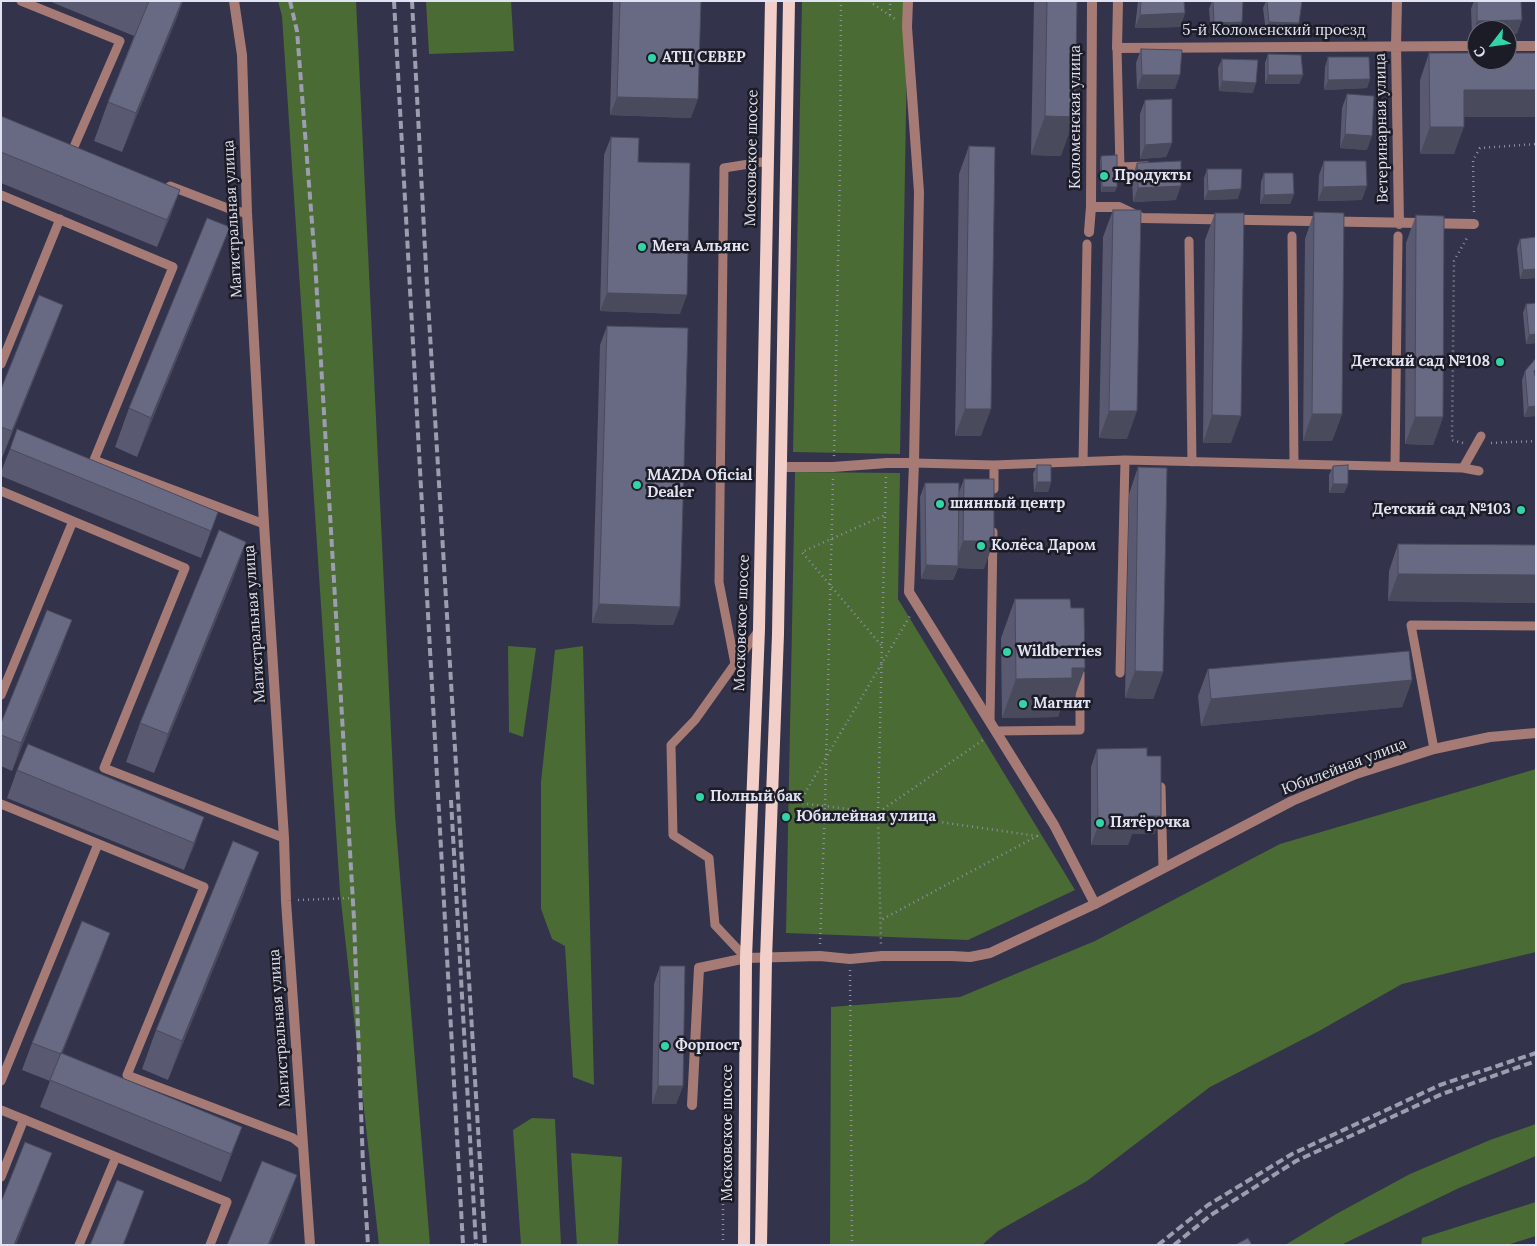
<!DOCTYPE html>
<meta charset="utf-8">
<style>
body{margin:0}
#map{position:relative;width:1537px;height:1246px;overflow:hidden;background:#33334b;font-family:Lora,serif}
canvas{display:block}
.frame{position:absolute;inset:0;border:2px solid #e2e3f2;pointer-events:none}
.north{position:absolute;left:1467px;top:20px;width:50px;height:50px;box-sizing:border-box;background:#1c1c27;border:1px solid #6b6c78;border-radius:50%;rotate:240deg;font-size:14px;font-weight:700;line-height:20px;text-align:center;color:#e2e3f2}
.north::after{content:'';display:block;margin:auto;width:18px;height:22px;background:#32d4a8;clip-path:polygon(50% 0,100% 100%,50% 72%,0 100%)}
</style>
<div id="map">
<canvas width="1537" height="1246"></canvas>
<div class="frame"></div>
<div class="north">С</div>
</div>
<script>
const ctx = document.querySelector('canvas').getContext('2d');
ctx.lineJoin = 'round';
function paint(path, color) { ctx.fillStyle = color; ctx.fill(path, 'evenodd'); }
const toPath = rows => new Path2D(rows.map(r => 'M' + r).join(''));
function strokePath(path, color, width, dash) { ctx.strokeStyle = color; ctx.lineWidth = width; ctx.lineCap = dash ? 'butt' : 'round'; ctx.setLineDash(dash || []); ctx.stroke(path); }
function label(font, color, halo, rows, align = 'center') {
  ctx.font = font + ' Lora,serif'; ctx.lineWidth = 5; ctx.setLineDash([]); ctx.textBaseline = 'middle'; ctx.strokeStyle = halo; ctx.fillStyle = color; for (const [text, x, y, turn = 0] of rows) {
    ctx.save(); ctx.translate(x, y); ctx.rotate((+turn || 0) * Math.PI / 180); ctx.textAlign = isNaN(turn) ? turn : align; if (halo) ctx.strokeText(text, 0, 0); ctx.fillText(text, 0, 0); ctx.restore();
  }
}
const green = toPath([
 [278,1,356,1,395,815,430,1245,379,1245,340,892,282,16],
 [426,1,511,1,514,51,429,54],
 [802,1,908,1,900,454,793,452],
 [795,472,900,473,898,599,1075,890,968,940,786,933],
 [508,646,536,648,523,737,509,732],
 [583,646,594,1085,573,1077,565,946,552,939,541,909,541,782,555,650],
 [1536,769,1536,952,1402,984,1319,1031,1210,1087,1087,1181,998,1231,982,1245,830,1245,831,1007,960,997,1095,941,1280,844],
 [532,1118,555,1119,561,1245,521,1245,513,1130],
 [1536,1124,1536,1156,1459,1188,1341,1245,1285,1245,1338,1213,1410,1174,1490,1140],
 [571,1153,622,1157,618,1245,577,1245],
 [1536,1202,1536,1236,1507,1245,1421,1245,1422,1238]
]);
const path = toPath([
 [869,1,895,19],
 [890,15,890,1],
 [1474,212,1473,160,1480,148,1536,144],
 [1463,443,1452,440,1454,261,1468,236],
 [1491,443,1536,441],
 [834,456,840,170,841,1],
 [833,479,825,806,878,813,881,945],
 [881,645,802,552,885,515],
 [879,812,986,738],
 [878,813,886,474],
 [878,813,1037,836,881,920],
 [298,900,353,898],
 [820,944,825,806,799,803,910,616],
 [850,970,852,1245],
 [723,1245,723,1184,730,1099]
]);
const service = toPath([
 [21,1,120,41,73,149],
 [1117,48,1120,167,1147,166],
 [170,186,235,211,247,213],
 [1,195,173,267,94,460,264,524],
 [1292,236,1294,464],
 [1189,241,1192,462],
 [1,364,60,219],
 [1083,462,1087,244],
 [914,463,994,465,1125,460,1463,468,1479,471],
 [1395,466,1398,236],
 [1463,468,1481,436],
 [994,489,994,465],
 [1,491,185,568,104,768,284,838],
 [735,664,719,582,724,168,768,161],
 [1120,673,1125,460],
 [1,695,73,521],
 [990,722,993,532],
 [996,731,1080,730,1080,673],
 [1434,749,1411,625,1536,626],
 [1161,787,1163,867],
 [1,804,204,887,127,1075,293,1138,303,1146],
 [746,958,715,925,709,858,673,835,671,745,695,720,759,630],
 [1,1081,98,844],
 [1,1110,227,1202,210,1245],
 [1,1177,24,1119],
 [79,1245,116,1157]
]);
const minor = toPath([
 [908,1,907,27,919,192,914,463,909,592,1054,825,1095,904],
 [1118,1,1117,48,1477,46],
 [1397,1,1396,45,1399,224],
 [1507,46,1536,46],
 [1091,207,1119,207,1142,218,1474,224],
 [1089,232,1091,207,1092,1],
 [780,467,833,467,887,463,914,463],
 [692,1105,699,968,746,958]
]);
const tertiary = toPath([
 [234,1,242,55,247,213,264,524,284,838,286,901,310,1245],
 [746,958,820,956,850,959,882,956,952,956,970,957,990,953,1095,904,1292,801,1356,774,1434,749,1490,737,1536,733]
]);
const primary = toPath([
 [744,1245,746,958,759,629,771,1],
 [761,1245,766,959,778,634,789,1]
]);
const rail = toPath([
 [290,1,297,31,315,261,354,919,363,1165,368,1245],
 [394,1,463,1245],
 [412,1,426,268,485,1245],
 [451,800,476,1245],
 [1158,1245,1208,1205,1292,1154,1440,1085,1536,1053],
 [1174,1245,1211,1215,1296,1161,1442,1094,1536,1061]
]);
const wall = toPath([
 [49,1,183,1,122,152,94,141,108,102,134,36],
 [613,1,701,1,691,118,610,115],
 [1034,1,1077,1,1061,156,1031,155],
 [1138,1,1184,1,1185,13,1180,27,1135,28],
 [1212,1,1243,1,1238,31,1211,33,1209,9],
 [1266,1,1302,1,1295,32,1266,32,1263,8],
 [1474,1,1521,1,1517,34,1507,34,1507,30,1472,35,1471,9],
 [1141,49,1175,89,1137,89,1136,63],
 [1429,53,1536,53,1536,117,1464,117,1454,154,1420,154,1420,80],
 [1268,54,1303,75,1299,84,1265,84,1265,63],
 [1328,57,1370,79,1367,88,1324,90,1325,67],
 [1222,59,1253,93,1219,91,1218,68],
 [1347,94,1367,150,1340,148,1342,108],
 [1145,100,1172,143,1166,157,1140,159,1140,114],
 [1,116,180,190,170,217,157,247,1,183],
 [611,137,638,162,680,314,600,311,604,155],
 [969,146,981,436,955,436,959,174],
 [1101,156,1115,192,1101,192,1100,161],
 [1324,161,1362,200,1318,201,1319,175],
 [1137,163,1176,200,1133,202,1132,177],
 [1207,169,1238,199,1204,200,1204,178],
 [1264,173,1294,194,1290,204,1260,204,1261,182],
 [1113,210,1127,439,1099,438,1103,237],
 [1314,212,1342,414,1332,441,1303,441,1305,239],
 [1215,213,1231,443,1203,443,1205,240],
 [1416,215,1443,417,1433,445,1405,444,1406,243],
 [1536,237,1536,278,1520,279,1517,248,1520,239],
 [215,266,137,457,115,447,129,408],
 [1526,304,1536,343,1526,344,1523,313],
 [63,305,53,332,2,458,1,389],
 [607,326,680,607,673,625,592,623,600,345],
 [1525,371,1536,374,1535,376,1536,375,1536,416,1524,417,1522,380],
 [10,449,218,512,201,558,1,476,1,472],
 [1037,465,1051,482,1048,492,1034,492,1033,474],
 [1333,466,1348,484,1344,493,1329,493,1329,475],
 [1138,467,1163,672,1153,699,1125,698,1129,494],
 [964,479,984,569,958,568,953,580,921,579,920,497,925,483,959,492],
 [246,542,232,581,154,773,126,762,140,723],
 [1398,544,1536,545,1536,603,1388,601,1389,571],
 [1015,599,1071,707,1061,707,1058,717,1002,718,1001,638],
 [62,647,12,771,1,766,1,723],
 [1208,669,1412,680,1402,707,1201,726,1198,696],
 [1097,749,1147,756,1161,816,1154,834,1132,834,1128,845,1091,845,1091,767],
 [17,770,204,817,184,870,7,798],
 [245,891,168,1080,142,1069,156,1030],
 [110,933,100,960,62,1053,242,1127,221,1182,40,1107,50,1081,22,1070,32,1043],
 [660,966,683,1086,676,1104,652,1104,654,984]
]);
const shadedWall = toPath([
 [182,1,183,1,177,18,122,152,136,113],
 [1185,13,1180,27,1135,28,1140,15],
 [1522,20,1517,34,1507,34,1507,30,1477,30,1477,35,1472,35,1477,21],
 [1242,22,1238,31,1211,33,1214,23],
 [1269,22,1299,23,1295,32,1266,32],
 [1142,75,1180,75,1175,89,1137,89],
 [1268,75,1303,75,1299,84,1265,84],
 [1370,79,1367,88,1324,90,1328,80],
 [1222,81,1256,83,1253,93,1219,91],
 [1464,90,1536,90,1536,117,1454,117],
 [617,97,698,99,691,118,610,115],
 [1045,116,1075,117,1061,156,1031,155],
 [1430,127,1464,127,1454,154,1420,154],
 [1345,134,1372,136,1367,150,1340,148],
 [1172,143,1166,157,1140,159,1145,145],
 [1181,186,1176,200,1133,202,1138,188],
 [1367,186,1362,200,1318,201,1323,187],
 [1102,187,1117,187,1115,192,1101,192],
 [1241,189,1238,199,1204,200,1208,191],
 [180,190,170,217,157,247,167,220],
 [1294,194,1290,204,1260,204,1264,195],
 [230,227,215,266,137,457,151,418],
 [1536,269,1536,278,1520,279,1523,270],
 [607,293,687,295,680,314,600,311],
 [63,305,53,332,2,458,12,431],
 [1536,334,1536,343,1526,344,1529,335],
 [1536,406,1536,416,1524,417,1528,407],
 [965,409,991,409,981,436,955,436],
 [1109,411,1137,411,1127,439,1099,438],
 [1312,414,1342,414,1332,441,1303,441],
 [1212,415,1241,416,1231,443,1203,443],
 [1415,417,1443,417,1433,445,1405,444],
 [1037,482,1051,482,1048,492,1034,492],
 [1333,484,1348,484,1344,493,1329,493],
 [963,541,994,541,984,569,958,568,953,580,921,579,926,565,954,566],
 [246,542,232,581,154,773,168,734],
 [1398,574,1536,575,1536,603,1388,601],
 [599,604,680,607,673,625,592,623],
 [72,620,62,647,12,771,21,743],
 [1072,668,1085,668,1071,707,1061,707,1058,717,1002,718,1016,679],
 [1135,671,1163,672,1153,699,1125,698],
 [1412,680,1402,707,1201,726,1211,699],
 [1135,816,1161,816,1154,834,1132,834,1128,845,1091,845,1098,826],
 [204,817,195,844,184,870,194,843],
 [259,852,245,891,168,1080,182,1041],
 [110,933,100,960,51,1082,61,1054],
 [658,1086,683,1086,676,1104,652,1104],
 [242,1127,232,1154,221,1182,231,1154],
 [52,1153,37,1192,16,1245,14,1245],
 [297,1175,283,1214,270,1245,268,1245],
 [144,1191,124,1245,123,1245]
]);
const building = toPath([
 [149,1,182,1,136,113,108,102,149,1],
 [620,1,701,1,698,99,617,97,620,1],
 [1047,1,1077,1,1075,117,1045,116,1047,1],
 [1141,1,1184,1,1185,13,1140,15,1141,1],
 [1213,1,1243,1,1242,22,1214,23,1213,1],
 [1267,1,1302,1,1299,23,1269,22,1267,1],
 [1477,1,1521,1,1522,20,1477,21,1477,1],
 [1141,49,1182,50,1180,75,1142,75,1141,49],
 [1429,53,1477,53,1477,60,1507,60,1507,53,1536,53,1536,90,1464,90,1464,127,1430,127,1429,53],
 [1268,54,1301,55,1303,75,1268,75,1268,54],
 [1328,57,1369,57,1370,79,1328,80,1328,57],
 [1222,59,1258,60,1256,83,1222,81,1222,59],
 [1347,94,1374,96,1372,136,1345,134,1347,94],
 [1172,99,1172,143,1145,145,1145,100,1172,99],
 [1,116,180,190,167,220,1,152,1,116],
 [611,137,639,138,638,162,690,163,687,295,607,293,611,137],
 [969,146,995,147,991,409,965,409,969,146],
 [1117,155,1117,187,1102,187,1101,156,1117,155],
 [1181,161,1181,186,1138,188,1137,163,1181,161],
 [1324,161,1366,161,1367,186,1323,187,1324,161],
 [1207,169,1242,169,1241,189,1208,191,1207,169],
 [1264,173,1293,173,1294,194,1264,195,1264,173],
 [1113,210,1141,210,1137,411,1109,411,1113,210],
 [1314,212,1344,213,1342,414,1312,414,1314,212],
 [1215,213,1244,213,1241,416,1212,415,1215,213],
 [1416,215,1444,216,1443,417,1415,417,1416,215],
 [207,218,230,227,151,418,129,408,207,218],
 [1536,237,1536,269,1523,270,1520,239,1536,237],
 [39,295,63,305,12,431,1,427,1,389,39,295],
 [1536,303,1536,334,1529,335,1526,304,1536,303],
 [607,326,688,328,680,607,599,604,607,326],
 [1536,358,1536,369,1534,371,1535,376,1536,375,1536,406,1528,407,1525,371,1536,358],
 [17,429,218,512,211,531,10,449,17,429],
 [1037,465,1051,465,1051,482,1037,482,1037,465],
 [1348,465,1348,484,1333,484,1333,466,1348,465],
 [1138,467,1167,468,1163,672,1135,671,1138,467],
 [964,479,994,479,994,541,963,541,964,479],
 [925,483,959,483,958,566,926,565,925,483],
 [219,530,246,542,168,734,140,723,219,530],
 [1398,544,1536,545,1536,575,1398,574,1398,544],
 [1015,599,1070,599,1071,608,1084,608,1085,668,1072,668,1072,678,1016,679,1015,599],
 [47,610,72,620,21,743,1,735,1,723,47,610],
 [1409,651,1412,680,1211,699,1208,669,1409,651],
 [28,744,204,817,194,843,17,770,28,744],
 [1147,748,1147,756,1161,756,1161,816,1135,816,1135,826,1098,826,1097,749,1147,748],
 [233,841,259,852,182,1041,156,1030,233,841],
 [82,921,110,933,61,1054,32,1043,82,921],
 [660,966,685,966,683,1086,658,1086,660,966],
 [61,1053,242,1127,231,1154,50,1080,61,1053],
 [25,1142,52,1153,14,1245,1,1245,1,1202,25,1142],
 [262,1161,297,1175,268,1245,227,1245,262,1161],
 [117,1180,144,1191,123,1245,90,1245,117,1180],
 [1248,1238,1252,1245,1235,1245,1248,1238]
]);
const markers = [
 [652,58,5,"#32d4a8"],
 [1104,176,5,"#32d4a8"],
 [642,247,5,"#32d4a8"],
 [1500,362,5,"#32d4a8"],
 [637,485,5,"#32d4a8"],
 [940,504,5,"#32d4a8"],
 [1521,510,5,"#32d4a8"],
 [981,546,5,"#32d4a8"],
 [1007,652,5,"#32d4a8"],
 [1023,704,5,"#32d4a8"],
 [700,797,5,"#32d4a8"],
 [786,817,5,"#32d4a8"],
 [1100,823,5,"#32d4a8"],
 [665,1046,5,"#32d4a8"]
];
const streetNames = [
 ["5-й Коломенский проезд",1274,31],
 ["Коломенская улица",1076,117,-90],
 ["Ветеринарная улица",1382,128,-91],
 ["Московское шоссе",752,158,-89],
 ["Магистральная улица",233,219,-93],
 ["Московское шоссе",742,623,-88],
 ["Магистральная улица",255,624,-94],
 ["Юбилейная улица",1344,767,-21],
 ["Магистральная улица",280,1028,-94],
 ["Московское шоссе",728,1133,-90]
];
const poiNames = [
 ["АТЦ СЕВЕР",662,58],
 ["Продукты",1114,176],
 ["Мега Альянс",652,247],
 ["Детский сад №108",1490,362,"right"],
 ["MAZDA Oficial",647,476],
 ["Dealer",647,493],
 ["шинный центр",950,504],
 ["Детский сад №103",1511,510,"right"],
 ["Колёса Даром",991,546],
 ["Wildberries",1017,652],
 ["Магнит",1033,704],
 ["Полный бак",710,797],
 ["Юбилейная улица",796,817],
 ["Пятёрочка",1110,823],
 ["Форпост",675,1046]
];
paint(green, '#4a6b33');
strokePath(path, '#8e8fa2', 2.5, [1, 4]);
strokePath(service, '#a67b76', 9);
strokePath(minor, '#a67b76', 10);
strokePath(tertiary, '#a67b76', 10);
strokePath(primary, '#f3cfca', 12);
strokePath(rail, '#9d9db0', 4, [8, 4]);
paint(wall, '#595a71');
paint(shadedWall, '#494a5c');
paint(building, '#686983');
strokePath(building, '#494a5c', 1);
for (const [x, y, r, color] of markers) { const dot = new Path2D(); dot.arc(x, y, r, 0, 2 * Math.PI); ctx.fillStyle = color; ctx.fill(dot); strokePath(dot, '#1c1c27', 2); }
label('15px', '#e2e3f2', '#1c1c27', streetNames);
label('bold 15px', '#e2e3f2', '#1c1c27', poiNames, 'left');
</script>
